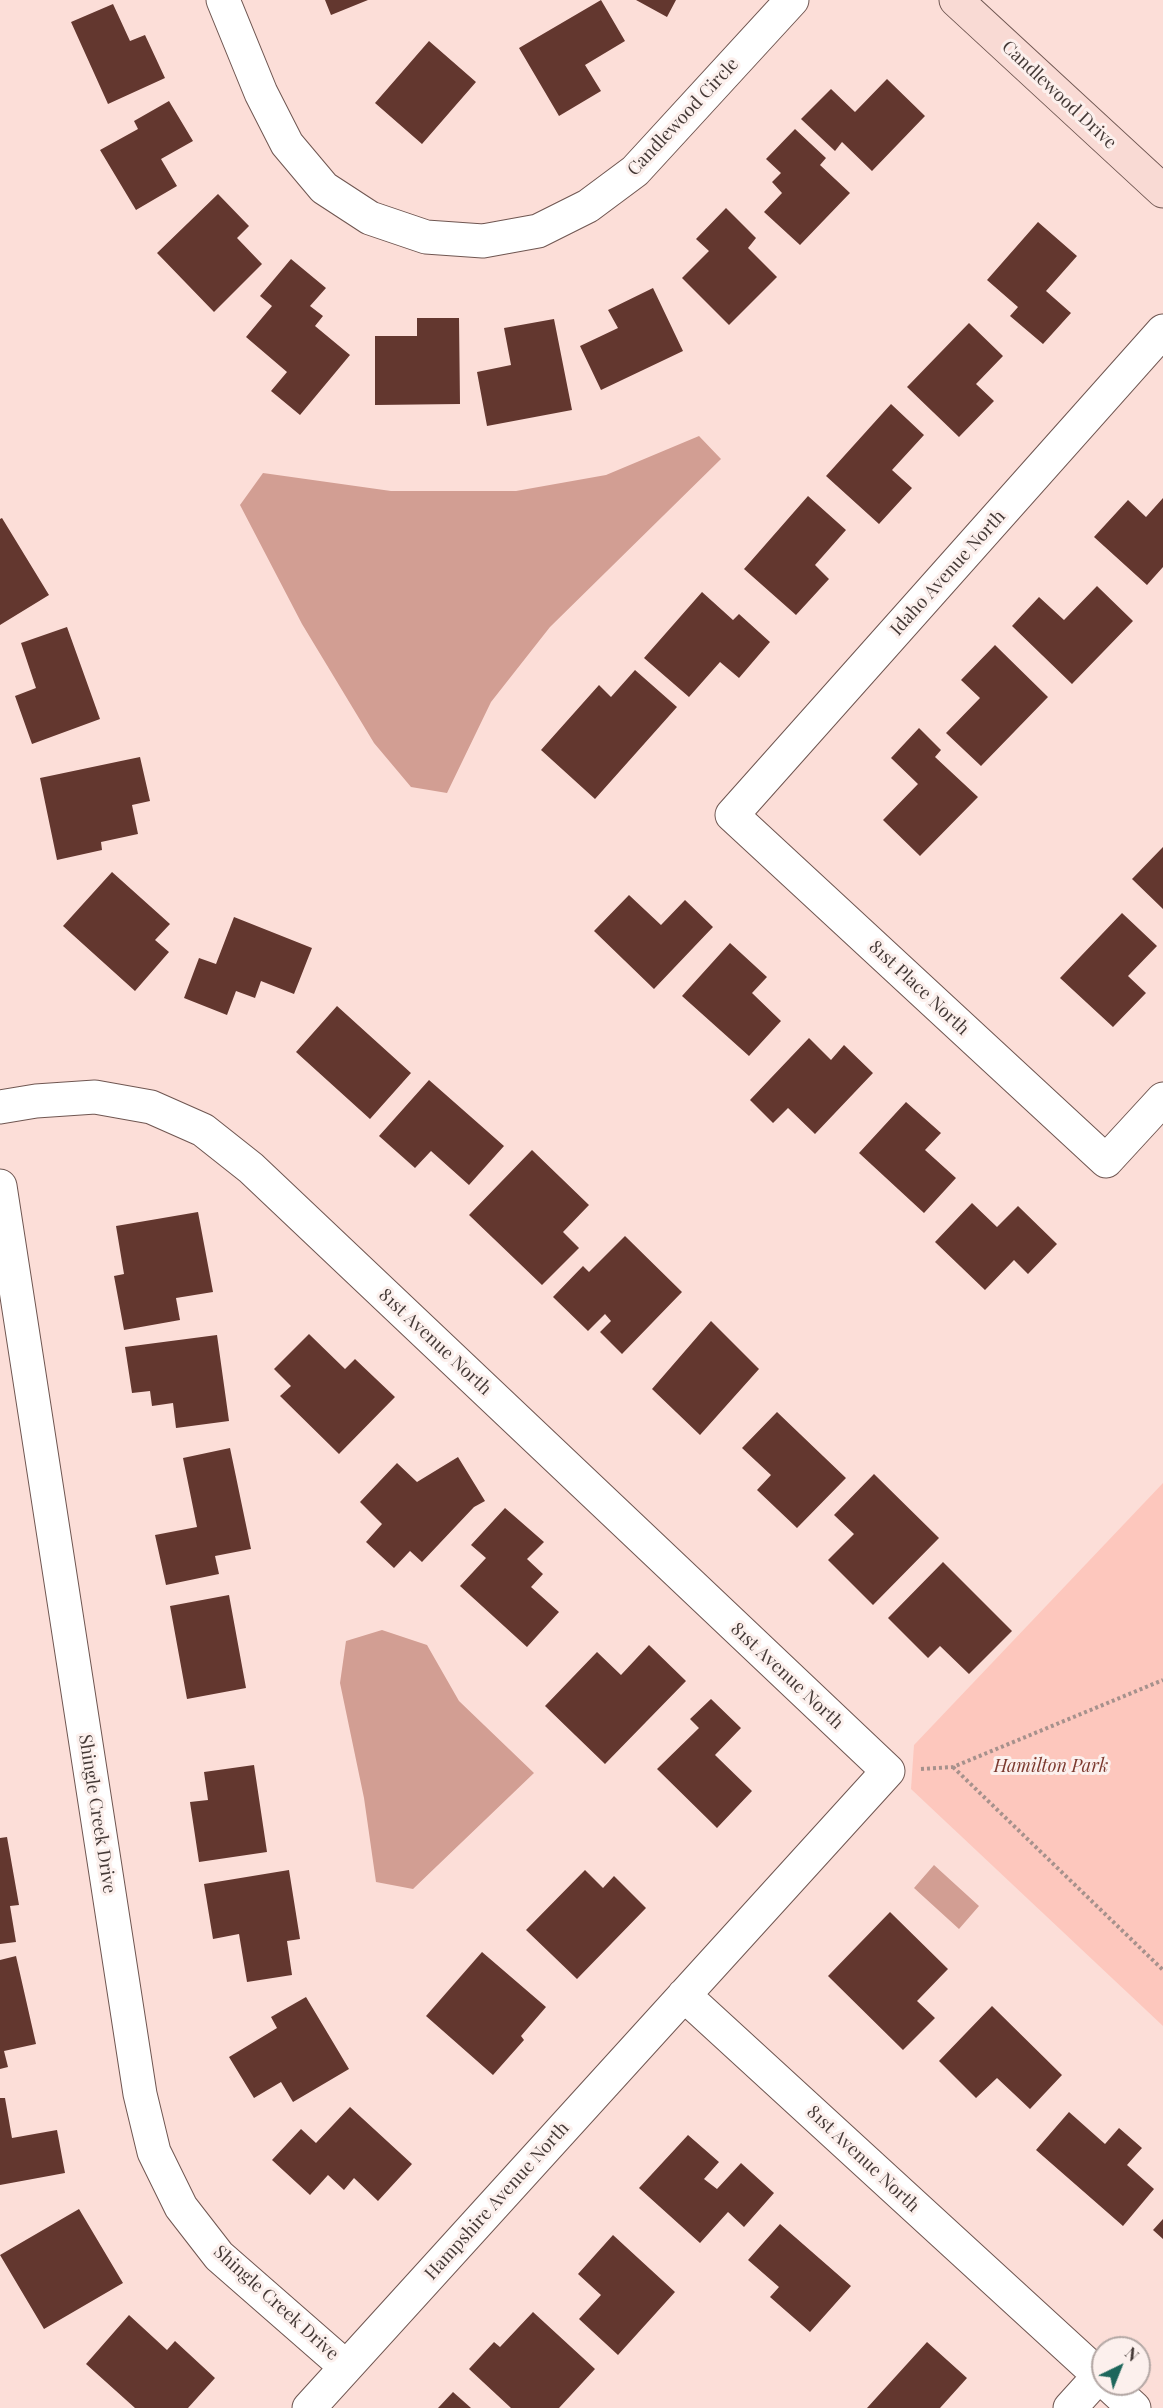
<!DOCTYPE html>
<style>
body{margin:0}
#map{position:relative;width:1163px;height:2408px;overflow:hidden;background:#fcded8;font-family:"Playfair Display",serif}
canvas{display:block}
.north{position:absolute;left:1091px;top:2336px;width:60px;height:60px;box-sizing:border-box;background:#fcf0ed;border:2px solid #b3a7a4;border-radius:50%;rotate:43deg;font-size:16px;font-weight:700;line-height:24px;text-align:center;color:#453a37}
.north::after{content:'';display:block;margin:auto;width:21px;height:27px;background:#1d665b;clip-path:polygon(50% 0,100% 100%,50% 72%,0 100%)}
</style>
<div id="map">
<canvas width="1163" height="2408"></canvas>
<div class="north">N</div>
</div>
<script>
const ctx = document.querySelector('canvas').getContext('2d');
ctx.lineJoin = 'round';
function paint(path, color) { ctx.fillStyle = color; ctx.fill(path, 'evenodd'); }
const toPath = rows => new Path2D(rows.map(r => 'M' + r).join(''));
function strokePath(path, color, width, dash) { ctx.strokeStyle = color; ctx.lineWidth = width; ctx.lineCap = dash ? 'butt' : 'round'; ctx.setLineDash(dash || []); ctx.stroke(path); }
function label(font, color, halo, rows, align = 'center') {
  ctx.font = font + ' "Playfair Display",serif'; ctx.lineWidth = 6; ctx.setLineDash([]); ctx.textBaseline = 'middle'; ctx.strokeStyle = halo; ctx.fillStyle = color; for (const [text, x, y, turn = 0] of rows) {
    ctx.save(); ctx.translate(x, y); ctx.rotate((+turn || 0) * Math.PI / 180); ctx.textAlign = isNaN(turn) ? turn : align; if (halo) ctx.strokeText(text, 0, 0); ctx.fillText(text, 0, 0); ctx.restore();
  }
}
const green = toPath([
 [1163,1483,1163,2026,911,1789,914,1745]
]);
const water = toPath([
 [699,436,721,459,550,627,491,702,447,793,411,787,374,743,302,624,240,505,263,473,391,491,516,491,606,475],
 [382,1630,427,1645,459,1701,534,1773,413,1889,376,1882,364,1798,340,1683,346,1641],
 [934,1865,979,1906,959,1929,914,1888]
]);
const building = toPath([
 [325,0,368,0,331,15],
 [601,0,625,41,585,65,601,91,559,116,519,48],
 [636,0,676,0,667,17],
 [113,4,130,41,145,35,165,78,108,104,71,22],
 [429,41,476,82,422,144,375,103],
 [887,79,925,116,872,171,842,142,835,151,801,119,831,89,855,112],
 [169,101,193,141,161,159,177,186,136,210,100,150,138,129,134,121],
 [795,129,826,158,820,165,850,193,800,245,764,212,782,193,772,182,781,173,766,159],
 [218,194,249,226,237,238,262,264,214,312,157,253],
 [726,208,756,238,748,248,777,277,729,325,682,278,709,251,696,239],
 [1038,222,1077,256,1046,291,1071,313,1043,344,1010,316,1018,307,987,280],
 [291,259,326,288,310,306,323,316,315,326,350,355,300,415,271,391,287,372,246,337,272,306,260,296],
 [653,288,683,351,601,390,580,346,618,328,608,310],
 [417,318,459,318,460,404,375,405,375,336,417,336],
 [554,319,572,410,487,426,477,372,511,365,504,328],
 [969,323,1003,356,976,384,994,401,959,437,907,387],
 [891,404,924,435,892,470,912,488,879,524,826,476],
 [808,496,846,530,815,565,829,579,796,615,744,569],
 [1163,498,1163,567,1147,585,1094,537,1128,500,1146,517],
 [2,518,49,595,0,625,0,519],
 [1097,586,1133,621,1072,684,1012,626,1039,597,1064,620],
 [702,592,733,620,739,614,770,642,739,678,720,662,689,697,644,658],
 [67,627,100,719,32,744,15,696,36,688,21,643],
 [995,645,1048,697,981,766,946,733,980,698,961,680],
 [635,670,677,707,595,799,541,750,599,685,611,697],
 [919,728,941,750,935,757,978,797,920,856,883,820,918,784,891,758],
 [140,757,150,801,132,805,138,834,101,842,102,850,57,860,40,778],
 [1163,847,1163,909,1132,879],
 [112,872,170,924,155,940,169,952,135,991,63,926],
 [629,895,661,925,685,900,713,927,654,989,594,931],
 [1122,913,1157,946,1128,976,1146,993,1113,1027,1060,978],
 [234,917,312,948,294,994,261,981,255,998,236,991,227,1015,184,998,199,958,216,964],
 [730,943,767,977,752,993,781,1021,749,1056,682,996],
 [337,1006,411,1073,370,1119,296,1052],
 [809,1038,831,1060,844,1045,873,1073,815,1134,788,1108,773,1123,750,1100],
 [429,1080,504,1146,469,1185,431,1151,415,1168,379,1136],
 [906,1102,941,1133,925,1150,956,1178,924,1213,859,1153],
 [532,1150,589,1205,563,1232,579,1248,542,1285,469,1215],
 [972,1203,997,1227,1018,1206,1057,1244,1028,1274,1014,1260,985,1290,935,1242],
 [198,1212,213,1292,176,1298,180,1320,124,1330,114,1276,124,1274,116,1226],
 [625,1236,682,1292,622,1354,600,1332,611,1321,605,1314,588,1331,553,1297,583,1266,589,1272],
 [711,1321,759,1369,700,1435,652,1389],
 [309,1334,345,1369,355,1359,395,1397,339,1454,280,1396,291,1386,274,1369],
 [217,1335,229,1421,176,1428,173,1403,152,1406,150,1391,132,1393,125,1347],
 [777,1412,846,1478,797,1528,757,1490,771,1475,742,1448],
 [230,1448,251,1549,215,1556,219,1574,166,1585,155,1535,197,1527,183,1458],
 [458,1457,485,1501,474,1507,422,1562,410,1551,394,1568,366,1542,382,1524,360,1502,397,1463,417,1482],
 [874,1474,939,1538,873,1605,828,1560,854,1534,834,1515],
 [505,1508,544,1542,527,1559,543,1574,531,1587,559,1612,527,1647,460,1586,486,1558,471,1545],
 [943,1562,1012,1631,969,1674,940,1646,928,1658,888,1618],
 [229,1595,246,1688,187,1699,170,1606],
 [649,1645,686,1681,605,1764,545,1706,597,1652,621,1675],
 [711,1699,741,1728,715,1755,752,1791,717,1828,657,1769,699,1728,690,1719],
 [254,1765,267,1852,199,1862,190,1802,208,1800,204,1772],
 [7,1837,19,1905,10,1906,16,1942,0,1944,0,1838],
 [289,1870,300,1939,287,1941,292,1975,247,1982,239,1934,213,1939,204,1884],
 [585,1870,603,1888,614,1876,646,1908,577,1979,526,1930],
 [890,1912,948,1969,917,2001,935,2018,903,2050,828,1976],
 [482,1952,546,2007,521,2036,524,2040,493,2075,426,2016],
 [16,1956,36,2044,4,2051,8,2067,0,2069,0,1960],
 [306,1997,349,2069,293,2102,281,2082,254,2098,229,2057,277,2028,271,2017],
 [992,2006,1062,2075,1030,2109,997,2078,976,2098,939,2061],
 [0,2098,5,2098,12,2138,57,2130,65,2173,0,2185],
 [350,2107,412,2164,378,2201,354,2178,344,2190,328,2175,310,2195,272,2160,301,2129,316,2143],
 [1069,2112,1105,2144,1119,2128,1142,2148,1127,2165,1154,2189,1123,2226,1036,2150],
 [688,2135,719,2162,704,2179,717,2189,741,2163,774,2193,744,2227,728,2212,700,2243,639,2188],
 [79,2209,123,2283,44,2329,0,2255],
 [1163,2219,1163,2239,1153,2230],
 [780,2224,851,2286,810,2332,770,2297,779,2287,748,2260],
 [613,2235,675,2292,618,2355,579,2319,601,2295,578,2274],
 [533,2312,595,2369,559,2408,511,2408,469,2369,494,2342,500,2347],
 [129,2315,167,2350,175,2341,215,2378,188,2408,135,2408,86,2364],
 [927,2342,967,2378,940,2408,867,2408],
 [453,2392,471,2408,438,2408]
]);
const path = toPath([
 [953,1767,1163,1970],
 [921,1769,953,1767,1163,1680]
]);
const street = toPath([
 [223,0,261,93,287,144,324,188,370,218,426,237,483,241,538,231,588,206,635,171,792,0],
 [1163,331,732,815,1106,1161,1163,1099],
 [0,1107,36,1101,95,1097,151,1107,203,1130,251,1168,888,1771,309,2408],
 [0,1186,140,2094,154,2152,181,2207,219,2256,346,2367],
 [684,1995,1103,2379],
 [1108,2384,1134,2408],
 [1070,2408,1099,2376]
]);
const secondary = toPath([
 [956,0,1163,191]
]);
const streetNames = [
 ["Candlewood Drive",1059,95,43],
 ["Candlewood Circle",683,117,-47],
 ["Idaho Avenue North",948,573,-48],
 ["81st Place North",919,988,43],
 ["81st Avenue North",435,1342,43],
 ["81st Avenue North",787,1676,43],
 ["Shingle Creek Drive",97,1814,81],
 ["81st Avenue North",863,2159,43],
 ["Hampshire Avenue North",497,2201,-48],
 ["Shingle Creek Drive",276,2303,42]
];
const parkNames = [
 ["Hamilton Park",1051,1766]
];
paint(green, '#fdc7bd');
paint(water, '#d29e93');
paint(building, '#63372f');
strokePath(street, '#6f5651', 35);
strokePath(secondary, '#6f5651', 35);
strokePath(path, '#a6918c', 4, [3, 3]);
strokePath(street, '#fff', 33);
strokePath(secondary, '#f9dad4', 33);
label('18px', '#453a37', '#fcf0ed', streetNames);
label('italic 18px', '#7c3a2f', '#fcf0ed', parkNames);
</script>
